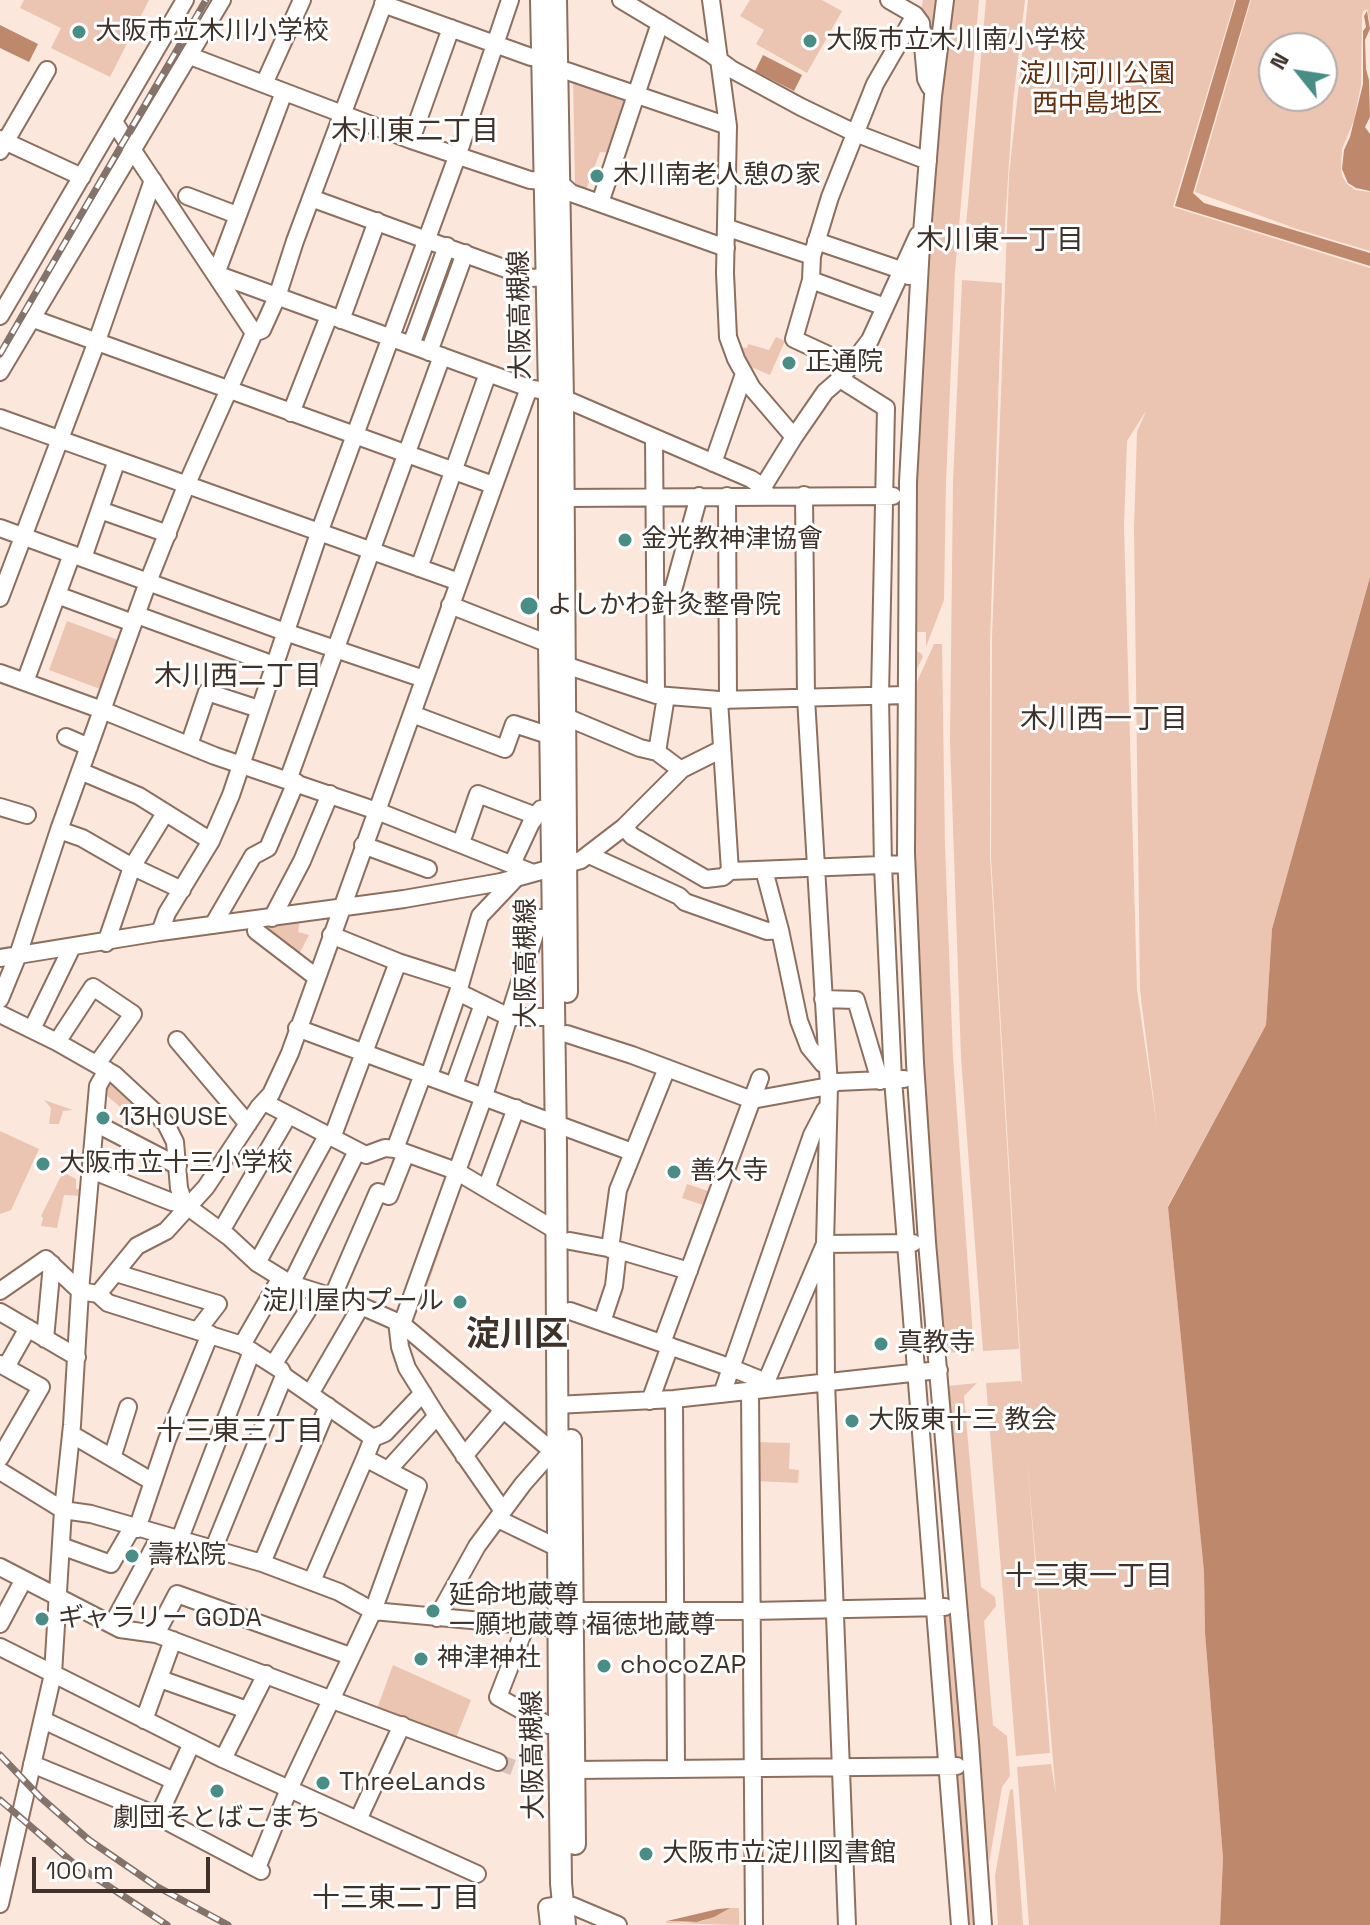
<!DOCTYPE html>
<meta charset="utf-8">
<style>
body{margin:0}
#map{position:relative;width:1370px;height:1925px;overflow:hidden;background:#fce7dd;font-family:"Space Grotesk",sans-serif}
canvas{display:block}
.north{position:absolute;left:1258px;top:32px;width:80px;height:80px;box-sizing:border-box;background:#fff;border:2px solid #b2adaa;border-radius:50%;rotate:300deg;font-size:22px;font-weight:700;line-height:32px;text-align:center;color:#3f322b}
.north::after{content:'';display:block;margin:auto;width:28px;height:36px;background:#488e86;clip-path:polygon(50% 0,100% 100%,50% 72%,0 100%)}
.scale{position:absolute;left:32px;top:1857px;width:178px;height:36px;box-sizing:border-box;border:4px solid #3f322b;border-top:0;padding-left:10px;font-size:24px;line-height:28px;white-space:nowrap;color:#3f322b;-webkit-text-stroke:6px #fff;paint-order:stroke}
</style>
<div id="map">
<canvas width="1370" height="1925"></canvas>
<div class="north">N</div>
<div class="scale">100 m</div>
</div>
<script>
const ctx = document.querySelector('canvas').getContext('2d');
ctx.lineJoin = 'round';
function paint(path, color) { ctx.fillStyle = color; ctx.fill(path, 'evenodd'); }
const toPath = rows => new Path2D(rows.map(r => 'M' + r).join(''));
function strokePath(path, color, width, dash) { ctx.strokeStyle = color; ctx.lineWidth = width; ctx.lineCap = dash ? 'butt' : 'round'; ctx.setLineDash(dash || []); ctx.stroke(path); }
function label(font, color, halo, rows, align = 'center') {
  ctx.font = font + ' "Space Grotesk","Noto Sans JP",sans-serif'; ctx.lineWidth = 6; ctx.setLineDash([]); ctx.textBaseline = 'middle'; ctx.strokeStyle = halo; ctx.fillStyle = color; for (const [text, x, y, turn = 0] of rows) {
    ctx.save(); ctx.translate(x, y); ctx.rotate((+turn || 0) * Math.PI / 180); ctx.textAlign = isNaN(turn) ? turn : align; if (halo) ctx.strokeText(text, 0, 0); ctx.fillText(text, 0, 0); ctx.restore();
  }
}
const green = toPath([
 [24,0,149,0,110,77,51,48,61,28,20,8],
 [750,0,822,0,842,11,807,73,756,44,764,30,740,16],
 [923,0,939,0,933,63,921,11],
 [951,0,979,0,955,271,946,482,944,600,926,647,926,632,917,632,917,651,922,654,923,657,913,676,916,491,926,277,940,94],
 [986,0,1025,0,1013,102,1004,239,965,237],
 [1028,0,1235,0,1173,207,1370,268,1370,576,1272,929,1266,1025,1168,1206,1204,1572,1205,1633,1223,1858,1220,1925,1029,1925,1017,1767,1051,1764,1056,1795,1027,1458,1050,1753,1016,1756,986,1383,1021,1381,1022,1385,991,857,992,637,1009,175],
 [1146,411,1137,432,1134,528,1140,990,1157,1126,1137,990,1124,526,1127,441],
 [1251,0,1370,0,1370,21,1367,9,1363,11,1362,17,1361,85,1354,120,1342,149,1341,168,1342,176,1347,184,1355,190,1370,192,1370,251,1300,230,1195,192],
 [1322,48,1322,96,1274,96,1274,48],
 [573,75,630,95,610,153,600,152,586,190,575,185],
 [962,280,1002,283,990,643,990,857,1019,1349,983,1351,961,1058,950,741,953,482],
 [776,337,785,341,770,375,754,368,749,371,739,347,747,348,748,344,769,350],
 [67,621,121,641,103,690,49,670],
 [934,644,942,644,945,847,953,1057,974,1351,946,1353,922,1065,913,855,912,693],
 [300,919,298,932,309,935,297,958,264,933,272,923],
 [112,1080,153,1119,159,1130,124,1110,106,1095,102,1091],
 [44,1100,73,1110,63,1111,59,1124,49,1124,51,1108],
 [0,1131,39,1149,11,1210,0,1214],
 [63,1172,76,1179,76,1189,83,1189,83,1196,64,1195,57,1228,41,1226,43,1218,41,1216],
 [687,1184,711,1192,706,1206,682,1198],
 [446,1216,451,1218,422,1302,417,1300],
 [977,1383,964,1396,981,1587,995,1597,996,1606,984,1621,993,1725,1007,1736,1010,1776,1002,1787,989,1863,948,1386],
 [758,1442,790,1443,789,1469,799,1470,798,1483,756,1481],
 [949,1614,952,1617,964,1752,957,1759,953,1757,941,1617],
 [393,1665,471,1700,456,1738,377,1709],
 [961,1774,965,1781,976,1925,964,1925,955,1777],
 [1013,1789,1023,1925,998,1925,995,1876,1010,1790],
 [730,1908,739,1908,739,1925,666,1923,666,1921,685,1923,703,1921]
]);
const water = toPath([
 [1236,0,1250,0,1193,193,1204,203,1370,253,1370,266,1175,206],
 [1367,11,1370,29,1365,40,1366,69,1369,80,1370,117,1365,127,1370,134,1370,191,1356,188,1348,183,1342,169,1344,150,1350,137,1363,84,1363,31,1366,27,1364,16],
 [0,25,38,44,29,62,0,48],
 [763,55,802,75,794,91,755,71],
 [1370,577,1370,1925,1220,1925,1223,1858,1205,1633,1204,1572,1168,1207,1266,1025,1272,929],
 [730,1908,714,1917,697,1922,667,1921,718,1909]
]);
const minorTunnel = toPath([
 [498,1762,523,1771]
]);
const minor = toPath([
 [621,0,711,54,731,69,801,107,855,133,928,161],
 [711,0,728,126,725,273,728,337,736,359,752,388,794,437],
 [889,0,915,15,921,23,926,79,930,87],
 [945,0,933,96,921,245,908,482,906,853,915,1063,927,1242,970,1742,983,1925],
 [383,4,531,57,542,56],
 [190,56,411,140,530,180,559,182,571,193,726,248],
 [557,72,567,71,728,126],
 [264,84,302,0],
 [114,122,254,333],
 [0,139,82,177],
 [411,140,451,28],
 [0,151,47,70],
 [187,196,237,215],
 [311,198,531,278,546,277],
 [600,203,660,23],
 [728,228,812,256,830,197,875,84,915,15],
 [816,241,901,270,909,276],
 [812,256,811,280,794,339,850,365],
 [216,274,529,388,549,392,751,479,763,487],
 [216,274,284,92],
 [811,280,885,307],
 [0,316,185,0],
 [31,318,493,485],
 [341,320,377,221],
 [411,345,447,246],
 [429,352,465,253],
 [0,372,222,0],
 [840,379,886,408,880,696,883,866,893,1079,960,1925],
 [291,413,329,316],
 [0,418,459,582],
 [654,438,656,695],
 [713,463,744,374],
 [767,495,763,487,794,437,825,392,840,379,870,340,918,235],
 [804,495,806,698,829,1086,825,1244,826,1382,847,1925],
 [727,496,728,700],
 [564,498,893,496],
 [100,510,168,534],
 [0,528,285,632,424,679],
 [83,558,117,460],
 [419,568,488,373],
 [656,594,672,594,699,496],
 [57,595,133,623],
 [0,598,97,341,153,180],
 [450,605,549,644,565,665,656,695,719,700,906,695],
 [137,615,274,665],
 [0,673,102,710,215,756,377,811,533,873],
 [25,682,72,554],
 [719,700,730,871,906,864],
 [412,714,505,749,514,724,551,736],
 [566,717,640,748,657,752,681,770],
 [66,737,89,747],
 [189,745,207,692,259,709],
 [657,752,666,696],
 [80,771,139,796,211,841],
 [288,780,442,356],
 [0,807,27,815],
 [624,827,632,836,706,879,723,877,730,871],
 [59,830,82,838,129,865,182,890],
 [461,843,478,794,536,816],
 [363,845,428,869],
 [589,855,679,896,685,902,767,931,780,930],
 [512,864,531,823,541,809],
 [764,870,780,930,799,1021,809,1047,823,1064,827,1064],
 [272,918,302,861,330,794],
 [213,925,253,856,268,848,296,782],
 [256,931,316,977],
 [160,932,167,913,211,841,231,795,319,533,458,154,510,0],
 [331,935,398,962,461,982],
 [106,943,132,867,164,815],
 [0,958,160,932,404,899,501,882,581,860,624,827,682,769,720,750],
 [458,992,509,1017,554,1017],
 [0,999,18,955,59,830,148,582,186,486,254,333,262,330,277,297,295,241,385,0],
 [823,999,856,1000,880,1081],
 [0,1014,57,1042,115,1075,157,1114,166,1124,175,1142,179,1188,184,1204,229,1237,257,1263,291,1284,361,1306,402,1324,545,1445,565,1451],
 [297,1028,632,1152],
 [32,1029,72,947],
 [567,1034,632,1055,752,1100,829,1086,837,1082,904,1079],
 [177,1040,248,1124],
 [57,1042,93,987,133,1014,97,1064],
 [429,1076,458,992,480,916,516,878],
 [454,1085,483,1004],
 [264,1102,366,1155,385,1148,395,1149,456,1171,557,1231],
 [95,1123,178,1166],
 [332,1138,398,962],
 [395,1149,423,1074],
 [91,1170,172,1202,184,1204],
 [486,1189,516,1108],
 [221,1231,288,1116],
 [570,1241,618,1250,689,1271],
 [610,1249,618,1190,667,1068],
 [257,1263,327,1136],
 [116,1273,218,1304,198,1330],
 [291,1284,357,1151],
 [0,1291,46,1259,80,1291,98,1294,108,1303,242,1345,281,1370,284,1376,373,1438,365,1458,418,1486,373,1611,289,1789,257,1868],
 [98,1294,137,1246,166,1231,206,1187,259,1107,271,1094,290,1053,529,388],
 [332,1298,378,1192,389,1196,406,1153],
 [570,1311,729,1367,766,1382,767,1387],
 [0,1312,77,1357],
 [397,1321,400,1347,407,1368,437,1416,503,1511],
 [602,1322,614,1286,618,1250],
 [402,1324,484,1096,540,918,553,918],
 [45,1339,52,1264],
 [662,1343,760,1078],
 [242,1345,280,1279],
 [0,1364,41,1387,0,1458],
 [273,1365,318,1294],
 [6,1367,28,1328],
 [766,1382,825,1244,913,1243],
 [750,1390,754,1925],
 [310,1394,361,1306],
 [722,1394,812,1135,825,1110],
 [674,1399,676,1769],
 [650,1401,670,1346],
 [556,1405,674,1399,939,1370],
 [71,1434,153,1482],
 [373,1438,385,1433,423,1393],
 [464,1456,503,1410],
 [112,1458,128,1407],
 [388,1470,437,1416],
 [0,1471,63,1510,91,1514,262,1563,339,1592,373,1611,558,1628,573,1611,751,1611,945,1607],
 [498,1519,558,1548],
 [137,1529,167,1440,210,1334],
 [179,1541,252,1351],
 [61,1546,111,1564,132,1528],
 [213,1550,284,1376],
 [262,1563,328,1406],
 [0,1567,120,1629,156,1634,498,1762],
 [312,1581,365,1458],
 [437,1618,477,1546,523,1484,545,1459,557,1450],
 [0,1624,23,1581],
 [112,1625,160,1536],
 [526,1625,498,1697,548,1725,559,1725],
 [156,1634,177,1594,350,1656],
 [0,1647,223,1759,477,1874],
 [160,1679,247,1710],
 [43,1720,174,1781],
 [144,1720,173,1640],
 [223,1759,266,1674],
 [32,1764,151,1813,261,1871],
 [575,1770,957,1766],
 [158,1817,192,1743],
 [358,1820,402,1725],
 [0,1904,53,1674,63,1510,72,1425,80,1291,98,1086,107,1070],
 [549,1925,547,1907,561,1905,573,1906,618,1925]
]);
const major = toPath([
 [541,0,549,392,549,644,556,1145,559,1725,561,1883,565,1925],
 [556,0,563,399,567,992],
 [571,1440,575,1844]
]);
const rail = toPath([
 [0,354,206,0],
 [0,1755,40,1797,89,1840,156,1886,228,1925],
 [0,1800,72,1862,167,1925]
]);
const markers = [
 [79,32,8,"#488e86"],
 [810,41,8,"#488e86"],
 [597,176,8,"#488e86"],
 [789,363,8,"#488e86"],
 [625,540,8,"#488e86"],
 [529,606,10,"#488e86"],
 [103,1118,8,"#488e86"],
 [43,1164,8,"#488e86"],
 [674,1172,8,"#488e86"],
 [460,1302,8,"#488e86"],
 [881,1344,8,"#488e86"],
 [852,1421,8,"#488e86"],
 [132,1556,8,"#488e86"],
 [433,1611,8,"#488e86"],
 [42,1619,8,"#488e86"],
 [421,1659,8,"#488e86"],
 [604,1666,8,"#488e86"],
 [323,1783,8,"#488e86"],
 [217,1791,8,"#488e86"],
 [646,1854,8,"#488e86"]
];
const poiNames = [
 ["大阪市立木川小学校",95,32],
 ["大阪市立木川南小学校",826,41],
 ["木川南老人憩の家",613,176],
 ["正通院",805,363],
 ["金光教神津協會",641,540],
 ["よしかわ針灸整骨院",547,606],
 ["13HOUSE",119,1118],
 ["大阪市立十三小学校",59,1164],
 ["善久寺",690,1172],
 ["淀川屋内プール",444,1302,"right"],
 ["真教寺",897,1344],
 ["大阪東十三 教会",868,1421],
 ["壽松院",148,1556],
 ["延命地蔵尊",449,1596],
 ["一願地蔵尊 福徳地蔵尊",449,1626],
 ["ギャラリー GODA",58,1619],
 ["神津神社",437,1659],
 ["chocoZAP",620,1666],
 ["ThreeLands",339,1783],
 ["劇団そとばこまち",217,1819,"center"],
 ["大阪市立淀川図書館",662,1854]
];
const parkNames = [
 ["淀川河川公園",1097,75],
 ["西中島地区",1097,105]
];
const streetNames = [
 ["大阪高槻線",521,315,-91],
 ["大阪高槻線",527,963,-90],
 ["大阪高槻線",534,1755,-91]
];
const neighbourhoodNames = [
 ["木川東二丁目",415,132],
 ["木川東一丁目",1000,241],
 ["木川西二丁目",238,677],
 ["木川西一丁目",1104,720],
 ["十三東三丁目",240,1432],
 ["十三東一丁目",1089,1577],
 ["十三東二丁目",396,1899]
];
const districtNames = [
 ["淀川区",517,1336]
];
paint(green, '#ebc5b1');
paint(water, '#be886c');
strokePath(minorTunnel, '#d6c3b9', 16, [16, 8]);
strokePath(minor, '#8d6f60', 20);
strokePath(major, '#8d6f60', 24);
strokePath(minor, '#fff', 16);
strokePath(major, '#fff', 20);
strokePath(rail, '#83736b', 7);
strokePath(rail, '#fff', 4, [12]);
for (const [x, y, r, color] of markers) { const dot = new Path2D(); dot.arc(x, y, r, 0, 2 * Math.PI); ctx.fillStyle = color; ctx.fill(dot); strokePath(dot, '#fff', 3); }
label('26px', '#3f322b', '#fff', poiNames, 'left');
label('26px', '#632f0f', '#fff', parkNames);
label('26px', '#3f322b', '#fff', streetNames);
label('28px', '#3f322b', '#fff', neighbourhoodNames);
label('bold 34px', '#3f322b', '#fff', districtNames);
</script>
